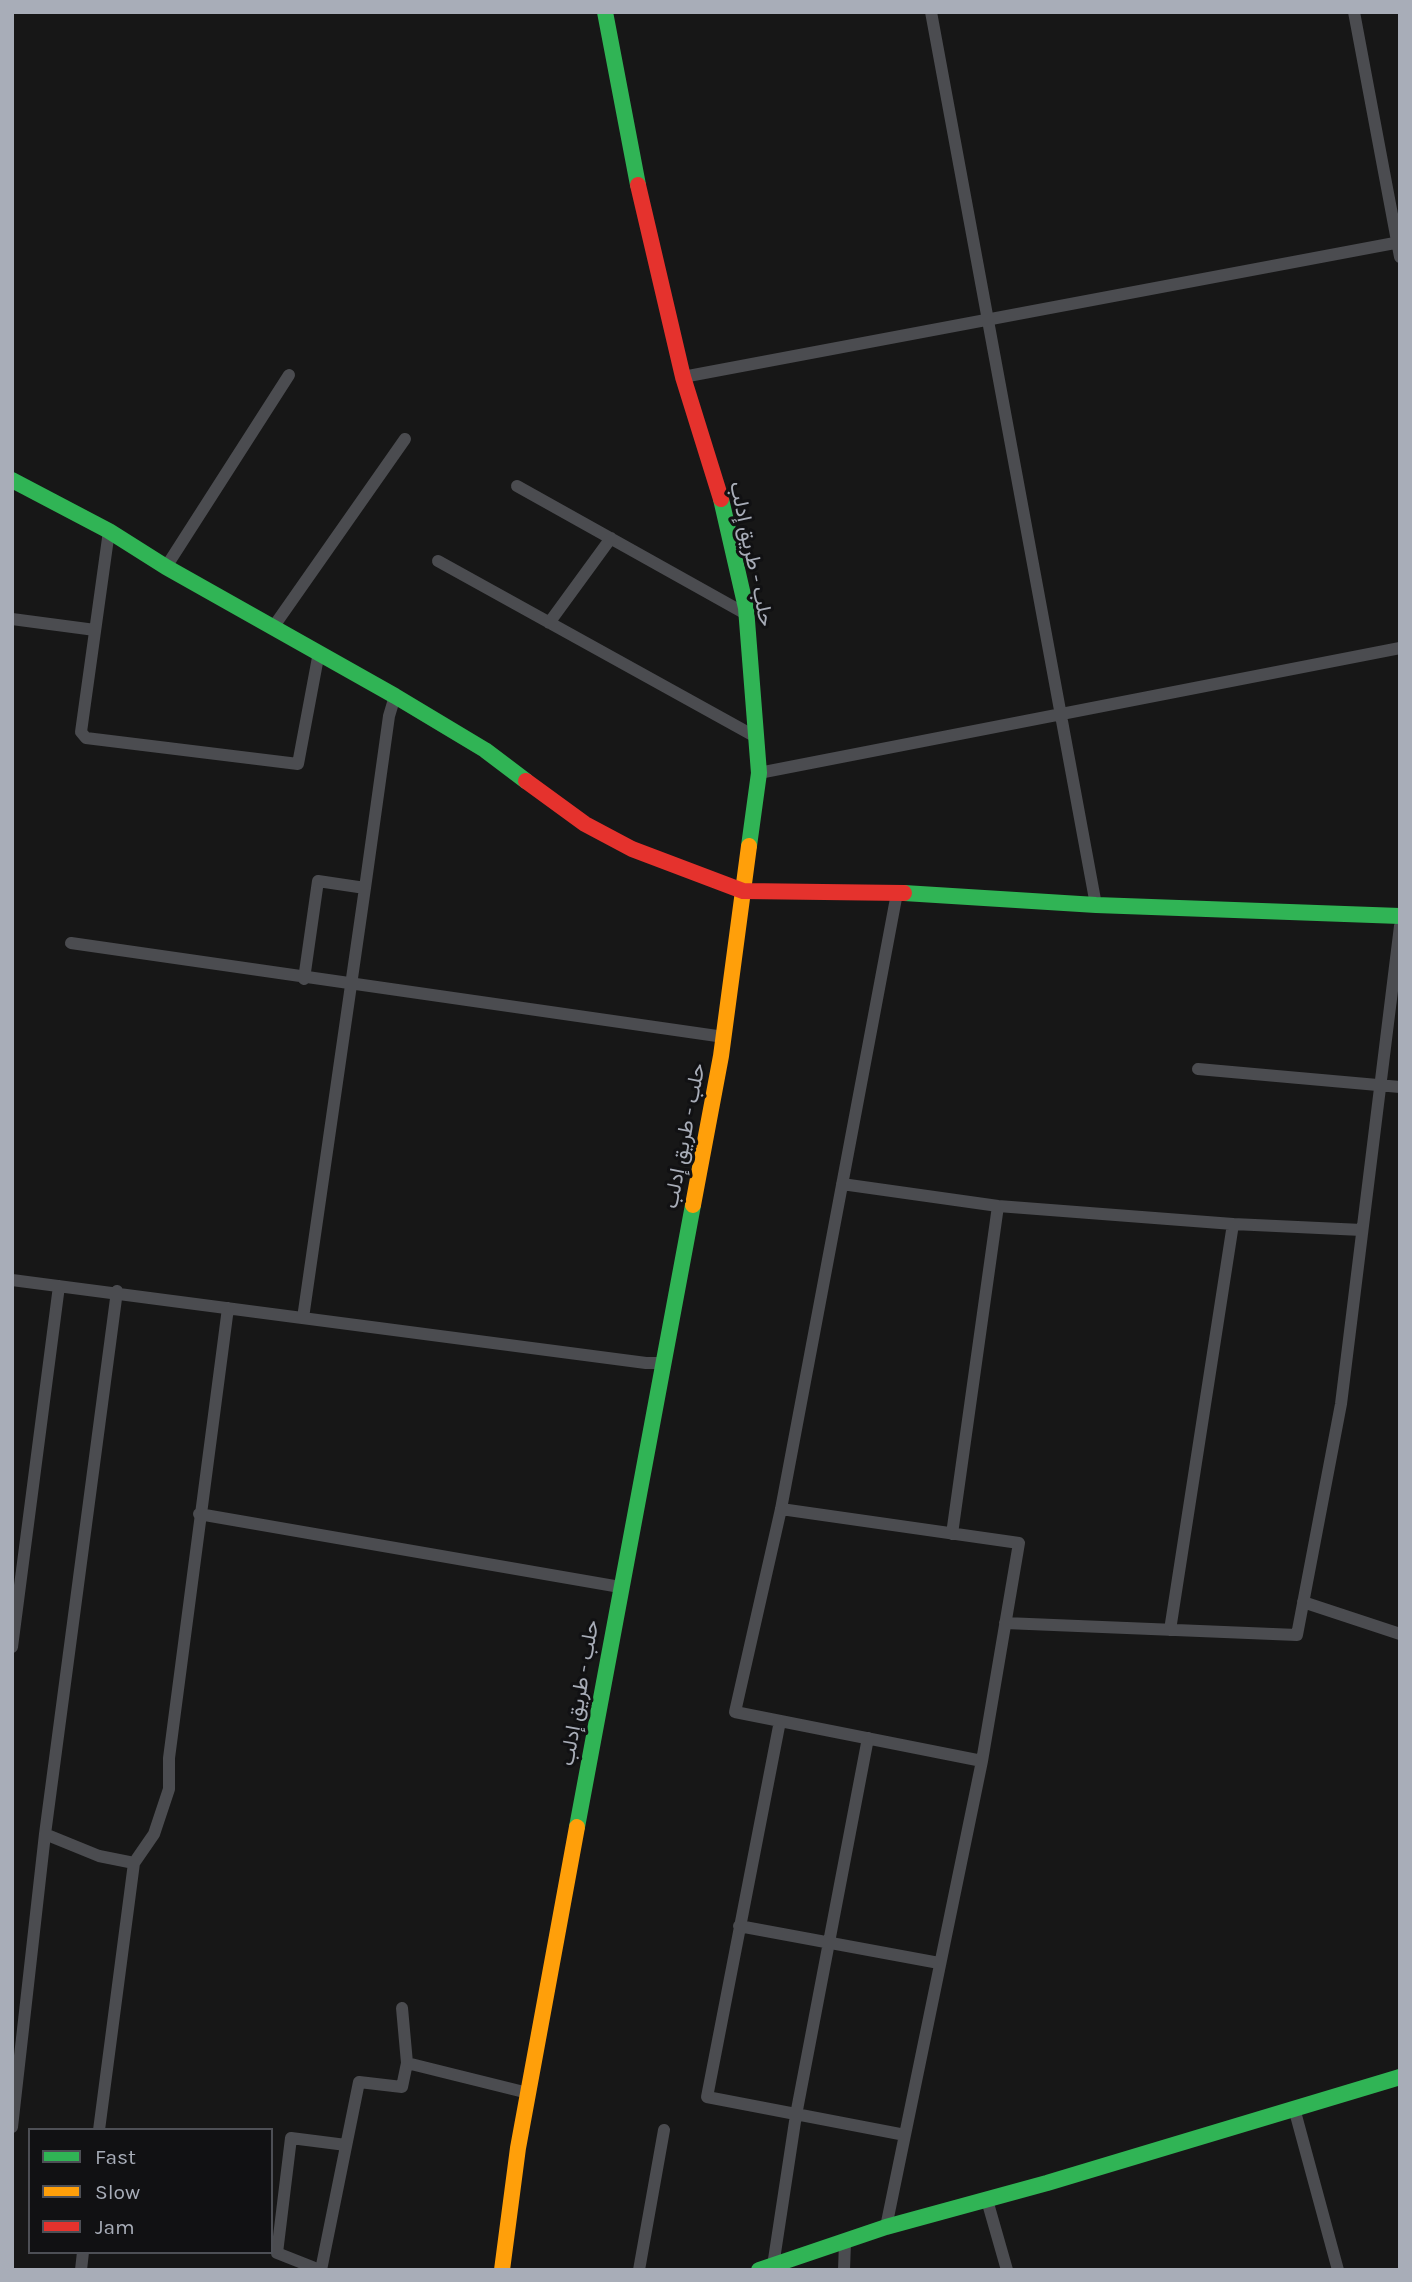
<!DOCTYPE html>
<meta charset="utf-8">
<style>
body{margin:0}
#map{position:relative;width:1412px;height:2282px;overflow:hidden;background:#171717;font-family:Karla,sans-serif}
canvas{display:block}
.frame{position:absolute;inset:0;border:14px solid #a8adb8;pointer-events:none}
.legend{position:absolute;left:28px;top:2128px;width:245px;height:126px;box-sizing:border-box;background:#111113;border:2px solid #4d4f55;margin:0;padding:9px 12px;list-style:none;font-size:21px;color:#a8adb8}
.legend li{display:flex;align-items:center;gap:14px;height:35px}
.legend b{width:35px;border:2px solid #4d4f55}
</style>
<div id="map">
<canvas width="1412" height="2282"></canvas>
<div class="frame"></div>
<ul class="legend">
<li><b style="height:9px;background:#30b455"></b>Fast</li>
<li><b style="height:9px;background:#ff9f0a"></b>Slow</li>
<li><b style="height:9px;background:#e5322d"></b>Jam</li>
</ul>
</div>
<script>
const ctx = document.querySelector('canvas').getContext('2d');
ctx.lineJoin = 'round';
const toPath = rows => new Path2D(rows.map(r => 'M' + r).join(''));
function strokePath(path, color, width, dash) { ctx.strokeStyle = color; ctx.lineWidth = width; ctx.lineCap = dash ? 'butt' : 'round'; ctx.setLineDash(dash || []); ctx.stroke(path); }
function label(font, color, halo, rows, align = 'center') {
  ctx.font = font + ' Karla,Vazirmatn,sans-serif'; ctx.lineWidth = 6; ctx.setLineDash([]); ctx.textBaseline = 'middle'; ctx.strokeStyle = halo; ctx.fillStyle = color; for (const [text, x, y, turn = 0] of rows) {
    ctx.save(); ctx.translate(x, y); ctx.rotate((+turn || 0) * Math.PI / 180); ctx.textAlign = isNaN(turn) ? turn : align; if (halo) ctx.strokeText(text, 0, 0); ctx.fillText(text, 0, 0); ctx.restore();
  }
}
const street = toPath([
 [931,12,1096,905],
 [1354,12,1400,257],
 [683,377,1400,242],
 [517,486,746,614],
 [109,531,81,732,86,738,298,764,319,652],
 [438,561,756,737],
 [166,567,289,375],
 [12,619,95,630],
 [549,623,611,538],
 [274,626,405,439],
 [759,773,1400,648],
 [897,893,781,1509,735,1712,982,1761],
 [71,943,724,1037],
 [304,979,318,881,365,888,389,716,395,696],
 [1198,1069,1400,1087],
 [842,1184,998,1206,1233,1224,1170,1630],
 [1233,1224,1362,1230],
 [12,1280,646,1363,662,1363],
 [303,1318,365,888],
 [781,1509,1019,1543,982,1761,886,2227],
 [199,1514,620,1587],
 [952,1534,998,1206],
 [1303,1602,1400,1634],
 [1005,1623,1297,1635,1341,1404,1400,926],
 [12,1647,59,1286],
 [780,1721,707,2097,905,2135],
 [45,1834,99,1856,134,1863],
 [739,1926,939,1963],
 [407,2063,528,2093],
 [1294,2108,1338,2270],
 [12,2127,45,1834,117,1291],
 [99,2130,134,1863,154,1834,169,1789,169,1758,228,1308],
 [987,2200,1007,2270],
 [773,2266,796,2115,868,1738],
 [81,2270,83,2252],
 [320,2270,277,2253,291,2138,346,2145],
 [321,2270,359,2082,402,2087,407,2063,402,2008],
 [639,2270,664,2130],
 [844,2270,845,2243]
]);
const fast = toPath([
 [605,12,638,185],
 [12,480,109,531,166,567,395,696,485,750,526,781],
 [721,499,746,608,759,773,749,846],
 [904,893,1096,905,1400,916],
 [577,1827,693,1205],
 [759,2270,886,2227,1047,2183,1400,2077]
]);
const slow = toPath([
 [693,1205,721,1056,749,846],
 [502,2270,518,2148,577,1827]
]);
const jam = toPath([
 [638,185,683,377,721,499],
 [526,781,585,824,632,849,743,891,904,893]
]);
const streetNames = [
 ["حلب - طريق إدلب",751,554,78],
 ["حلب - طريق إدلب",685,1136,-79],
 ["حلب - طريق إدلب",580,1693,-80]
];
strokePath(street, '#4b4c50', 12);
strokePath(fast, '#30b455', 16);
strokePath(slow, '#ff9f0a', 16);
strokePath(jam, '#e5322d', 16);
label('21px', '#a8adb8', '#111113', streetNames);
</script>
